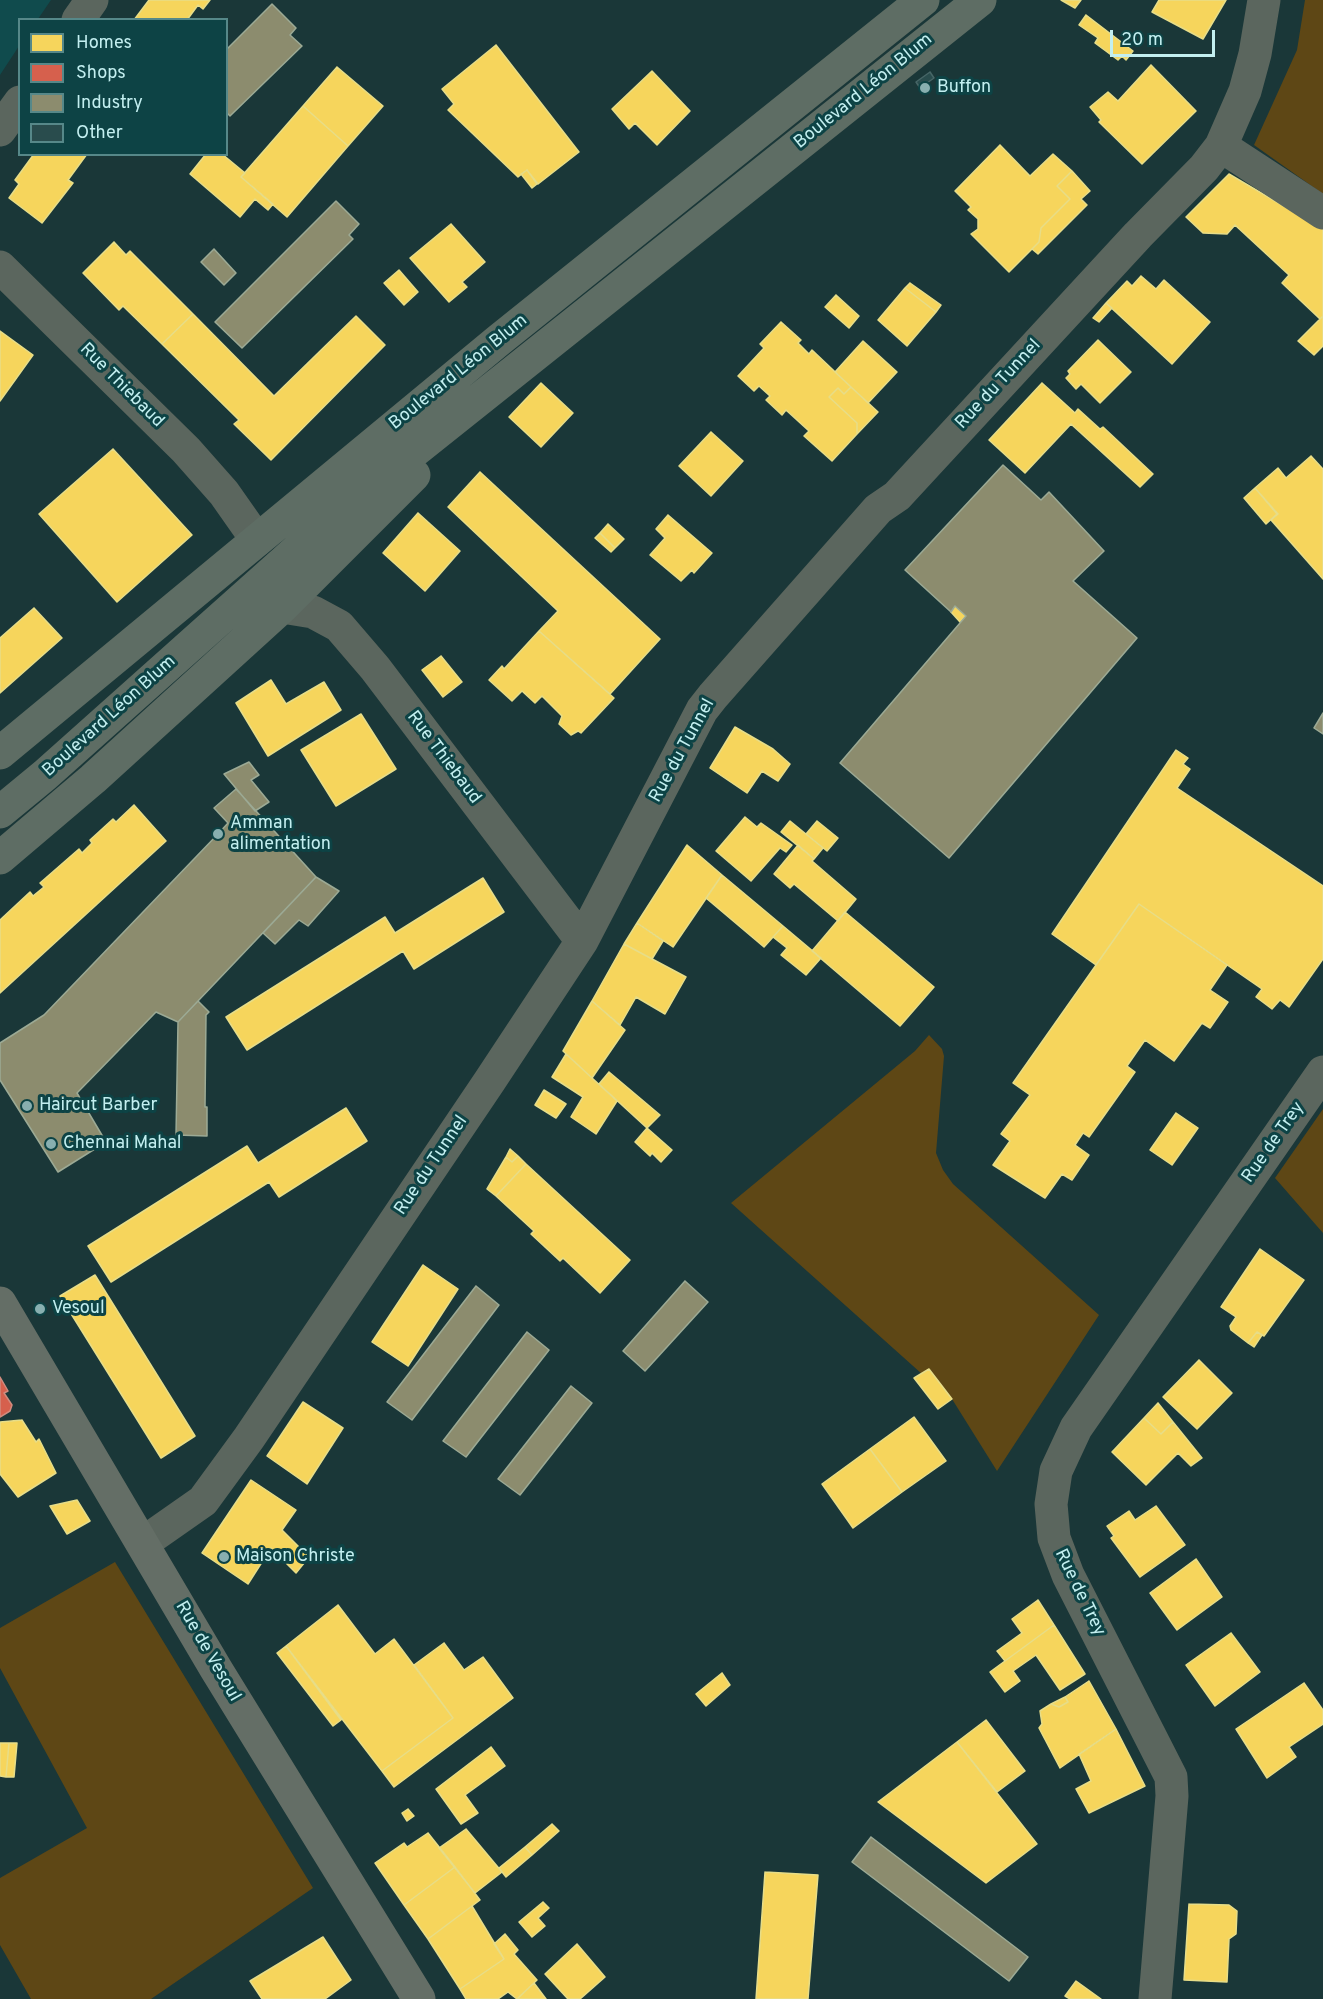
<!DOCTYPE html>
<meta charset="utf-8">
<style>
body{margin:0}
#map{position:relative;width:1323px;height:1999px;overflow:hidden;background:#1a3738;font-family:Overpass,sans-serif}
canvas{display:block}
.legend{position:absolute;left:18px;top:18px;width:210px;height:138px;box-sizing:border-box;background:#0d4345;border:2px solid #568889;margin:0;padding:8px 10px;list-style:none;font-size:18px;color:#c3eff0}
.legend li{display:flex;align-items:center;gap:12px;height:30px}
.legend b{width:30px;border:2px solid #568889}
.scale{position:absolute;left:1110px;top:30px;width:105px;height:27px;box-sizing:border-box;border:3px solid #c3eff0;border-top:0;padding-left:8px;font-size:18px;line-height:21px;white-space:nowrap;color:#c3eff0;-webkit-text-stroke:4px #0d4345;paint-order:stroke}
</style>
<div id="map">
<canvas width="1323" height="1999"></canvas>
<ul class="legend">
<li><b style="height:16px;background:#f6d55c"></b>Homes</li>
<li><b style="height:16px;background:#d6604d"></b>Shops</li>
<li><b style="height:16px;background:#8c8c6e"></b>Industry</li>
<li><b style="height:16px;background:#294c4d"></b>Other</li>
</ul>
<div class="scale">20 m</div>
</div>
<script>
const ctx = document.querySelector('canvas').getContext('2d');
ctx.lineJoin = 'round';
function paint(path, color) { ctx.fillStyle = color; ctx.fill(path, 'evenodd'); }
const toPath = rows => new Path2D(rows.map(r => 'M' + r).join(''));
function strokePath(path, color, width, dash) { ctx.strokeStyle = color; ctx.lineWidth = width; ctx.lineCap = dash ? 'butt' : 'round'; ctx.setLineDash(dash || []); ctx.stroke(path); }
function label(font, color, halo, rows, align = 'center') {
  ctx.font = font + ' Overpass,sans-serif'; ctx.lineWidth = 6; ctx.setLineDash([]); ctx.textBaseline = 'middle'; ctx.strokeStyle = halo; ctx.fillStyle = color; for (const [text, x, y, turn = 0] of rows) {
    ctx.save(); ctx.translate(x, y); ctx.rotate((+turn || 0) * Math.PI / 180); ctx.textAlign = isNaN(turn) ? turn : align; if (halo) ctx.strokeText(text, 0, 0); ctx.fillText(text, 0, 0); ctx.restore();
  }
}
const built = toPath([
 [0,0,51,0,38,19,20,20,19,46,0,75]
]);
const green = toPath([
 [1305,0,1323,0,1323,194,1254,145,1297,50],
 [929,1035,942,1049,944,1056,936,1153,943,1170,953,1184,1099,1315,997,1471,952,1399,929,1369,922,1374,731,1203,915,1051],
 [1323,1109,1323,1233,1275,1178],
 [115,1562,313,1888,151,1999,31,1999,0,1945,0,1878,87,1828,0,1668,0,1628]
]);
const homes = toPath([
 [149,0,210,0,203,9,198,5,187,20,134,20,149,0],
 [1061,0,1081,0,1075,8,1061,0],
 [1159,0,1226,0,1203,39,1152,12,1159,0],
 [1086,15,1133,51,1126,60,1122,56,1118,60,1095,43,1098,38,1079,25,1086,15],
 [496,45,579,152,538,184,527,170,518,177,448,110,454,104,442,89,496,45],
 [1151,65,1196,111,1142,164,1099,122,1101,120,1090,107,1108,92,1118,101,1151,65],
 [337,67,383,106,348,146,303,106,337,67],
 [652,71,690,111,657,145,635,123,629,129,612,109,652,71],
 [303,106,348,146,287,217,241,177,303,106],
 [1000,145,1030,176,1053,154,1072,171,1057,186,1070,199,1041,228,1039,242,1009,272,971,234,978,229,978,219,968,210,971,207,955,191,1000,145],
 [34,154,87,154,68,180,73,183,42,223,9,198,19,184,15,180,34,154],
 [206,154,222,154,245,173,241,177,273,204,268,210,255,199,240,217,190,174,206,154],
 [527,170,537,184,532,188,521,174,527,170],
 [1072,171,1090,191,1081,199,1087,205,1038,254,1032,249,1039,242,1041,228,1070,199,1057,186,1072,171],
 [1229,174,1323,229,1323,316,1320,319,1282,283,1289,275,1235,225,1227,234,1203,233,1186,217,1229,174],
 [451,224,485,262,462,282,467,287,449,302,410,258,451,224],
 [114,242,126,255,130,251,193,314,162,344,123,306,119,310,83,273,114,242],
 [399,270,418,292,404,305,384,283,399,270],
 [1141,276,1156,289,1164,280,1210,322,1172,364,1106,303,1127,281,1132,286,1141,276],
 [910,283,941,305,936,312,905,288,910,283],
 [905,288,936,312,907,346,878,320,905,288],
 [836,295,859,316,849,328,825,307,836,295],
 [1106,303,1112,308,1099,322,1093,318,1106,303],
 [193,314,274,396,356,316,385,345,271,460,234,424,239,420,162,344,193,314],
 [1323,316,1323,346,1314,355,1298,341,1323,316],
 [781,322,801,340,798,343,809,354,812,350,851,387,844,394,838,388,829,397,857,423,857,434,832,461,804,436,809,431,786,410,782,415,766,400,770,396,759,386,754,391,738,376,764,348,760,344,781,322],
 [0,331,33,355,0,401,0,331],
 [1098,340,1131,372,1100,403,1081,384,1076,389,1066,378,1070,374,1068,371,1098,340],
 [863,341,897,372,868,403,835,372,863,341],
 [541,383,573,413,541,447,509,417,541,383],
 [1042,383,1075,413,1078,409,1100,429,1103,427,1153,474,1140,487,1071,424,1025,473,989,440,1042,383],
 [851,387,878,412,857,434,857,423,829,397,838,388,844,394,851,387],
 [711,432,743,461,711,496,679,466,711,432],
 [113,449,192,535,117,602,39,514,113,449],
 [1311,456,1323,469,1323,579,1271,520,1278,514,1255,488,1278,468,1286,478,1311,456],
 [480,472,660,639,610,694,539,631,558,611,448,507,480,472],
 [1255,488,1277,514,1266,524,1244,498,1255,488],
 [418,513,460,551,425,591,383,553,418,513],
 [668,515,712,553,694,573,692,570,681,581,650,555,665,538,656,529,668,515],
 [608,524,624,539,615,548,600,533,608,524],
 [600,533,615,548,611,552,595,538,600,533],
 [955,606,966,616,960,622,951,612,955,606],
 [34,608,62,638,0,693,0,638,34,608],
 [539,631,614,698,581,733,578,731,571,735,559,724,562,716,542,696,535,703,522,691,512,701,489,680,502,666,504,669,539,631],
 [441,656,462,682,443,697,422,670,441,656],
 [271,680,286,704,324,682,341,710,268,756,236,703,271,680],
 [361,714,396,769,336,806,301,750,361,714],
 [735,727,773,749,790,764,778,781,762,771,747,793,710,768,735,727],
 [1176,750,1188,758,1183,764,1190,769,1177,788,1323,886,1323,959,1289,1007,1280,1000,1272,1009,1256,997,1262,989,1139,904,1096,965,1052,934,1176,750],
 [134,805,166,841,0,993,0,920,30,892,33,896,44,887,40,883,79,849,82,853,92,843,90,840,113,819,116,822,134,805],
 [745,817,757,827,761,823,792,845,786,852,780,848,751,881,716,851,745,817],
 [790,821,823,848,814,859,781,832,790,821],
 [817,821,838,838,827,851,806,834,817,821],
 [687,845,722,875,673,947,637,923,687,845],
 [798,845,814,859,812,861,856,899,838,921,794,884,790,888,774,874,798,845],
 [722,875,783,926,764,947,706,898,722,875],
 [483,878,504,912,414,969,403,951,247,1050,226,1017,385,917,395,933,483,878],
 [1139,904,1227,965,1210,990,1228,1002,1210,1028,1202,1023,1174,1061,1145,1040,1127,1066,1135,1072,1089,1137,1083,1133,1075,1145,1089,1155,1072,1180,1062,1174,1045,1198,993,1165,1010,1141,1001,1134,1030,1095,1013,1083,1139,904],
 [845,912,934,987,900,1026,812,951,845,912],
 [637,923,663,941,652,959,624,944,637,923],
 [783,926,821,958,806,975,781,955,787,948,773,937,783,926],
 [624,944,686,977,665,1014,636,997,620,1025,592,1001,624,944],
 [592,1001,625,1030,592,1078,563,1051,592,1001],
 [566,1054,617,1101,596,1134,571,1117,583,1097,552,1077,566,1054],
 [609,1072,660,1115,647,1128,599,1084,609,1072],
 [544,1090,566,1104,556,1118,535,1105,544,1090],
 [346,1108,367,1141,279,1197,269,1182,111,1282,88,1246,247,1146,258,1163,346,1108],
 [1176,1113,1198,1128,1172,1165,1150,1150,1176,1113],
 [647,1128,672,1150,661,1162,652,1153,650,1156,635,1142,647,1128],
 [510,1149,518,1156,512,1162,506,1157,510,1149],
 [518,1156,526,1164,496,1196,487,1189,506,1157,512,1162,518,1156],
 [526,1164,630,1260,600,1293,563,1258,560,1261,531,1234,534,1231,496,1196,526,1164],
 [1260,1249,1304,1280,1264,1336,1257,1332,1248,1343,1231,1330,1230,1326,1236,1317,1221,1307,1260,1249],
 [423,1265,458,1289,408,1366,372,1342,423,1265],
 [95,1275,195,1436,161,1458,60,1296,95,1275],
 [1257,1332,1262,1335,1254,1347,1248,1343,1257,1332],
 [1199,1360,1232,1393,1197,1429,1163,1397,1199,1360],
 [929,1369,952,1399,938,1409,914,1378,929,1369],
 [303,1402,343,1428,307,1484,267,1456,303,1402],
 [1158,1403,1173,1422,1161,1434,1144,1418,1158,1403],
 [914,1417,946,1461,902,1492,870,1449,914,1417],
 [1144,1418,1161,1434,1173,1422,1202,1458,1191,1466,1178,1453,1146,1485,1112,1452,1144,1418],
 [22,1420,36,1442,39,1439,56,1473,18,1497,0,1474,0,1422,22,1420],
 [870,1449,902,1492,853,1528,822,1484,870,1449],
 [251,1480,296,1510,282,1530,309,1557,296,1573,271,1548,248,1584,202,1553,251,1480],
 [77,1500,90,1521,67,1534,50,1506,77,1500],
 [1156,1506,1185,1545,1140,1577,1111,1538,1114,1536,1107,1526,1129,1511,1135,1520,1156,1506],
 [1196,1559,1222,1597,1177,1630,1150,1593,1196,1559],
 [1038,1600,1054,1625,1005,1661,997,1651,1022,1633,1012,1619,1038,1600],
 [338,1605,375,1654,394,1639,453,1718,382,1771,286,1646,338,1605],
 [1054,1625,1085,1674,1060,1690,1036,1655,1013,1671,1020,1681,1005,1692,990,1672,1054,1625],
 [1231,1633,1260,1672,1215,1706,1186,1665,1231,1633],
 [444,1643,464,1670,483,1657,513,1698,394,1787,382,1771,453,1718,414,1665,444,1643],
 [286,1646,341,1720,333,1726,277,1653,286,1646],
 [722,1673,730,1685,706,1706,696,1694,722,1673],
 [1089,1681,1116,1729,1060,1768,1039,1728,1042,1724,1040,1711,1051,1704,1059,1707,1068,1702,1065,1697,1089,1681],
 [1304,1683,1323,1710,1323,1724,1289,1747,1296,1757,1267,1778,1236,1729,1304,1683],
 [1065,1697,1068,1702,1059,1707,1051,1704,1065,1697],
 [986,1720,1025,1771,997,1792,957,1742,986,1720],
 [1116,1729,1145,1786,1089,1813,1076,1789,1091,1781,1079,1754,1116,1729],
 [957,1742,1037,1844,986,1883,878,1802,957,1742],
 [0,1743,9,1743,6,1777,0,1776,0,1743],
 [9,1743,17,1743,14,1777,6,1777,9,1743],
 [491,1747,505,1766,465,1795,478,1813,461,1824,436,1789,491,1747],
 [408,1809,414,1816,407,1821,402,1813,408,1809],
 [552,1824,559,1831,532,1855,525,1847,552,1824],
 [466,1829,502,1872,475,1893,439,1848,466,1829],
 [428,1833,455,1867,404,1905,375,1863,404,1843,407,1847,428,1833],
 [525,1847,532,1855,506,1877,499,1868,525,1847],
 [455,1867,480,1900,428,1939,404,1905,455,1867],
 [765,1872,818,1875,808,1999,756,1999,765,1872],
 [543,1902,549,1908,538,1918,545,1926,532,1937,519,1922,543,1902],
 [1189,1904,1229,1905,1237,1911,1236,1934,1229,1939,1227,1982,1184,1980,1189,1904],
 [472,1906,504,1959,460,1989,428,1939,472,1906],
 [505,1934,518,1950,514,1954,537,1980,517,1999,508,1992,498,1999,466,1999,460,1989,504,1959,494,1944,505,1934],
 [323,1937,351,1980,325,1999,262,1999,250,1981,323,1937],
 [577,1944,605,1977,580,1999,568,1999,545,1974,577,1944],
 [1076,1981,1101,1999,1070,1999,1065,1996,1076,1981],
 [534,1983,546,1999,517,1999,534,1983]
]);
const shops = toPath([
 [0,1377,8,1391,4,1393,12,1405,10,1411,0,1417,0,1377]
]);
const industry = toPath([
 [272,4,296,28,290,35,302,46,230,116,226,112,226,50,272,4],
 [336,201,359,224,349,235,353,239,242,348,215,322,336,201],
 [214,249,236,273,224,285,201,262,214,249],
 [1003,465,1041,500,1049,492,1104,551,1073,581,1137,638,949,858,840,763,966,616,955,606,951,612,905,570,1003,465],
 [1323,713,1323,734,1314,728,1323,713],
 [249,762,259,775,251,780,269,802,255,811,224,774,249,762],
 [236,789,316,877,178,1022,156,1012,77,1093,106,1142,58,1172,0,1080,0,1043,44,1015,218,834,228,823,214,808,236,789],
 [316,877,339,891,308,926,299,920,275,944,263,933,316,877],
 [198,1001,209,1012,206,1015,205,1107,207,1107,207,1136,176,1135,178,1022,198,1001],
 [685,1281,708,1302,645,1371,623,1351,685,1281],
 [476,1286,499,1305,412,1420,387,1402,476,1286],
 [527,1332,549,1350,466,1457,443,1441,527,1332],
 [571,1386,592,1403,520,1495,498,1479,571,1386],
 [871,1837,1028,1957,1009,1981,852,1862,871,1837]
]);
const building = toPath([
 [930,72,934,78,920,88,916,82,930,72]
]);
const street = toPath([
 [78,20,92,0],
 [0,130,20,102],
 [1221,146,1323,213],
 [0,267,186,450,224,493,257,540],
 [282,607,313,612,339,626,375,668,582,941],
 [143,1543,203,1501,249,1438,489,1082,582,941,702,710,713,696,878,509,897,496,1138,235,1204,168,1221,146,1245,91,1255,54,1264,0],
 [1155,1999,1172,1796,1171,1777,1068,1575,1054,1538,1051,1504,1056,1471,1076,1428,1323,1072]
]);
const secondary = toPath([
 [0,1303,216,1669,419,1999]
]);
const primary = toPath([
 [0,753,499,340,923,0],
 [0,812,45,775,353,500,980,0],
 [0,858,93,779,282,607,414,475]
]);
const markers = [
 [925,88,6,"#88afb0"],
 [218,834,6,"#88afb0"],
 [27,1106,6,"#88afb0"],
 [51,1144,6,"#88afb0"],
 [40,1309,6,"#88afb0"],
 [224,1557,6,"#88afb0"]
];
const poiNames = [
 ["Buffon",937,88],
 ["Amman",230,824],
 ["alimentation",230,845],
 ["Haircut Barber",39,1106],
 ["Chennai Mahal",63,1144],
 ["Vesoul",52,1309],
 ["Maison Christe",236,1557]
];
const streetNames = [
 ["Boulevard Léon Blum",864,92,-39],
 ["Boulevard Léon Blum",459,373,-39],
 ["Rue du Tunnel",999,385,-47],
 ["Rue Thiebaud",121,386,45],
 ["Boulevard Léon Blum",110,717,-42],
 ["Rue du Tunnel",683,751,-61],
 ["Rue Thiebaud",443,758,53],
 ["Rue de Trey",1274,1143,-55],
 ["Rue du Tunnel",432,1166,-56],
 ["Rue de Trey",1079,1593,64],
 ["Rue de Vesoul",207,1652,60]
];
paint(built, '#104b4d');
paint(green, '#5e4715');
paint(homes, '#f6d55c');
strokePath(homes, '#e7dd88', 1.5);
paint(shops, '#d6604d');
strokePath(shops, '#d08b7e', 1.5);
paint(industry, '#8c8c6e');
strokePath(industry, '#9caa95', 1.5);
paint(building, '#294c4d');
strokePath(building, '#476667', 1.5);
strokePath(street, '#5b665e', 33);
strokePath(secondary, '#646e66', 33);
strokePath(primary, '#5e6d64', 33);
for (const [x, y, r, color] of markers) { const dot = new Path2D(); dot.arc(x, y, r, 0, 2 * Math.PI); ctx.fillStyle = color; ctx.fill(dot); strokePath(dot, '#0d4345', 2); }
label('18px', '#c3eff0', '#0d4345', poiNames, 'left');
label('18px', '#c3eff0', '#0d4345', streetNames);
</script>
